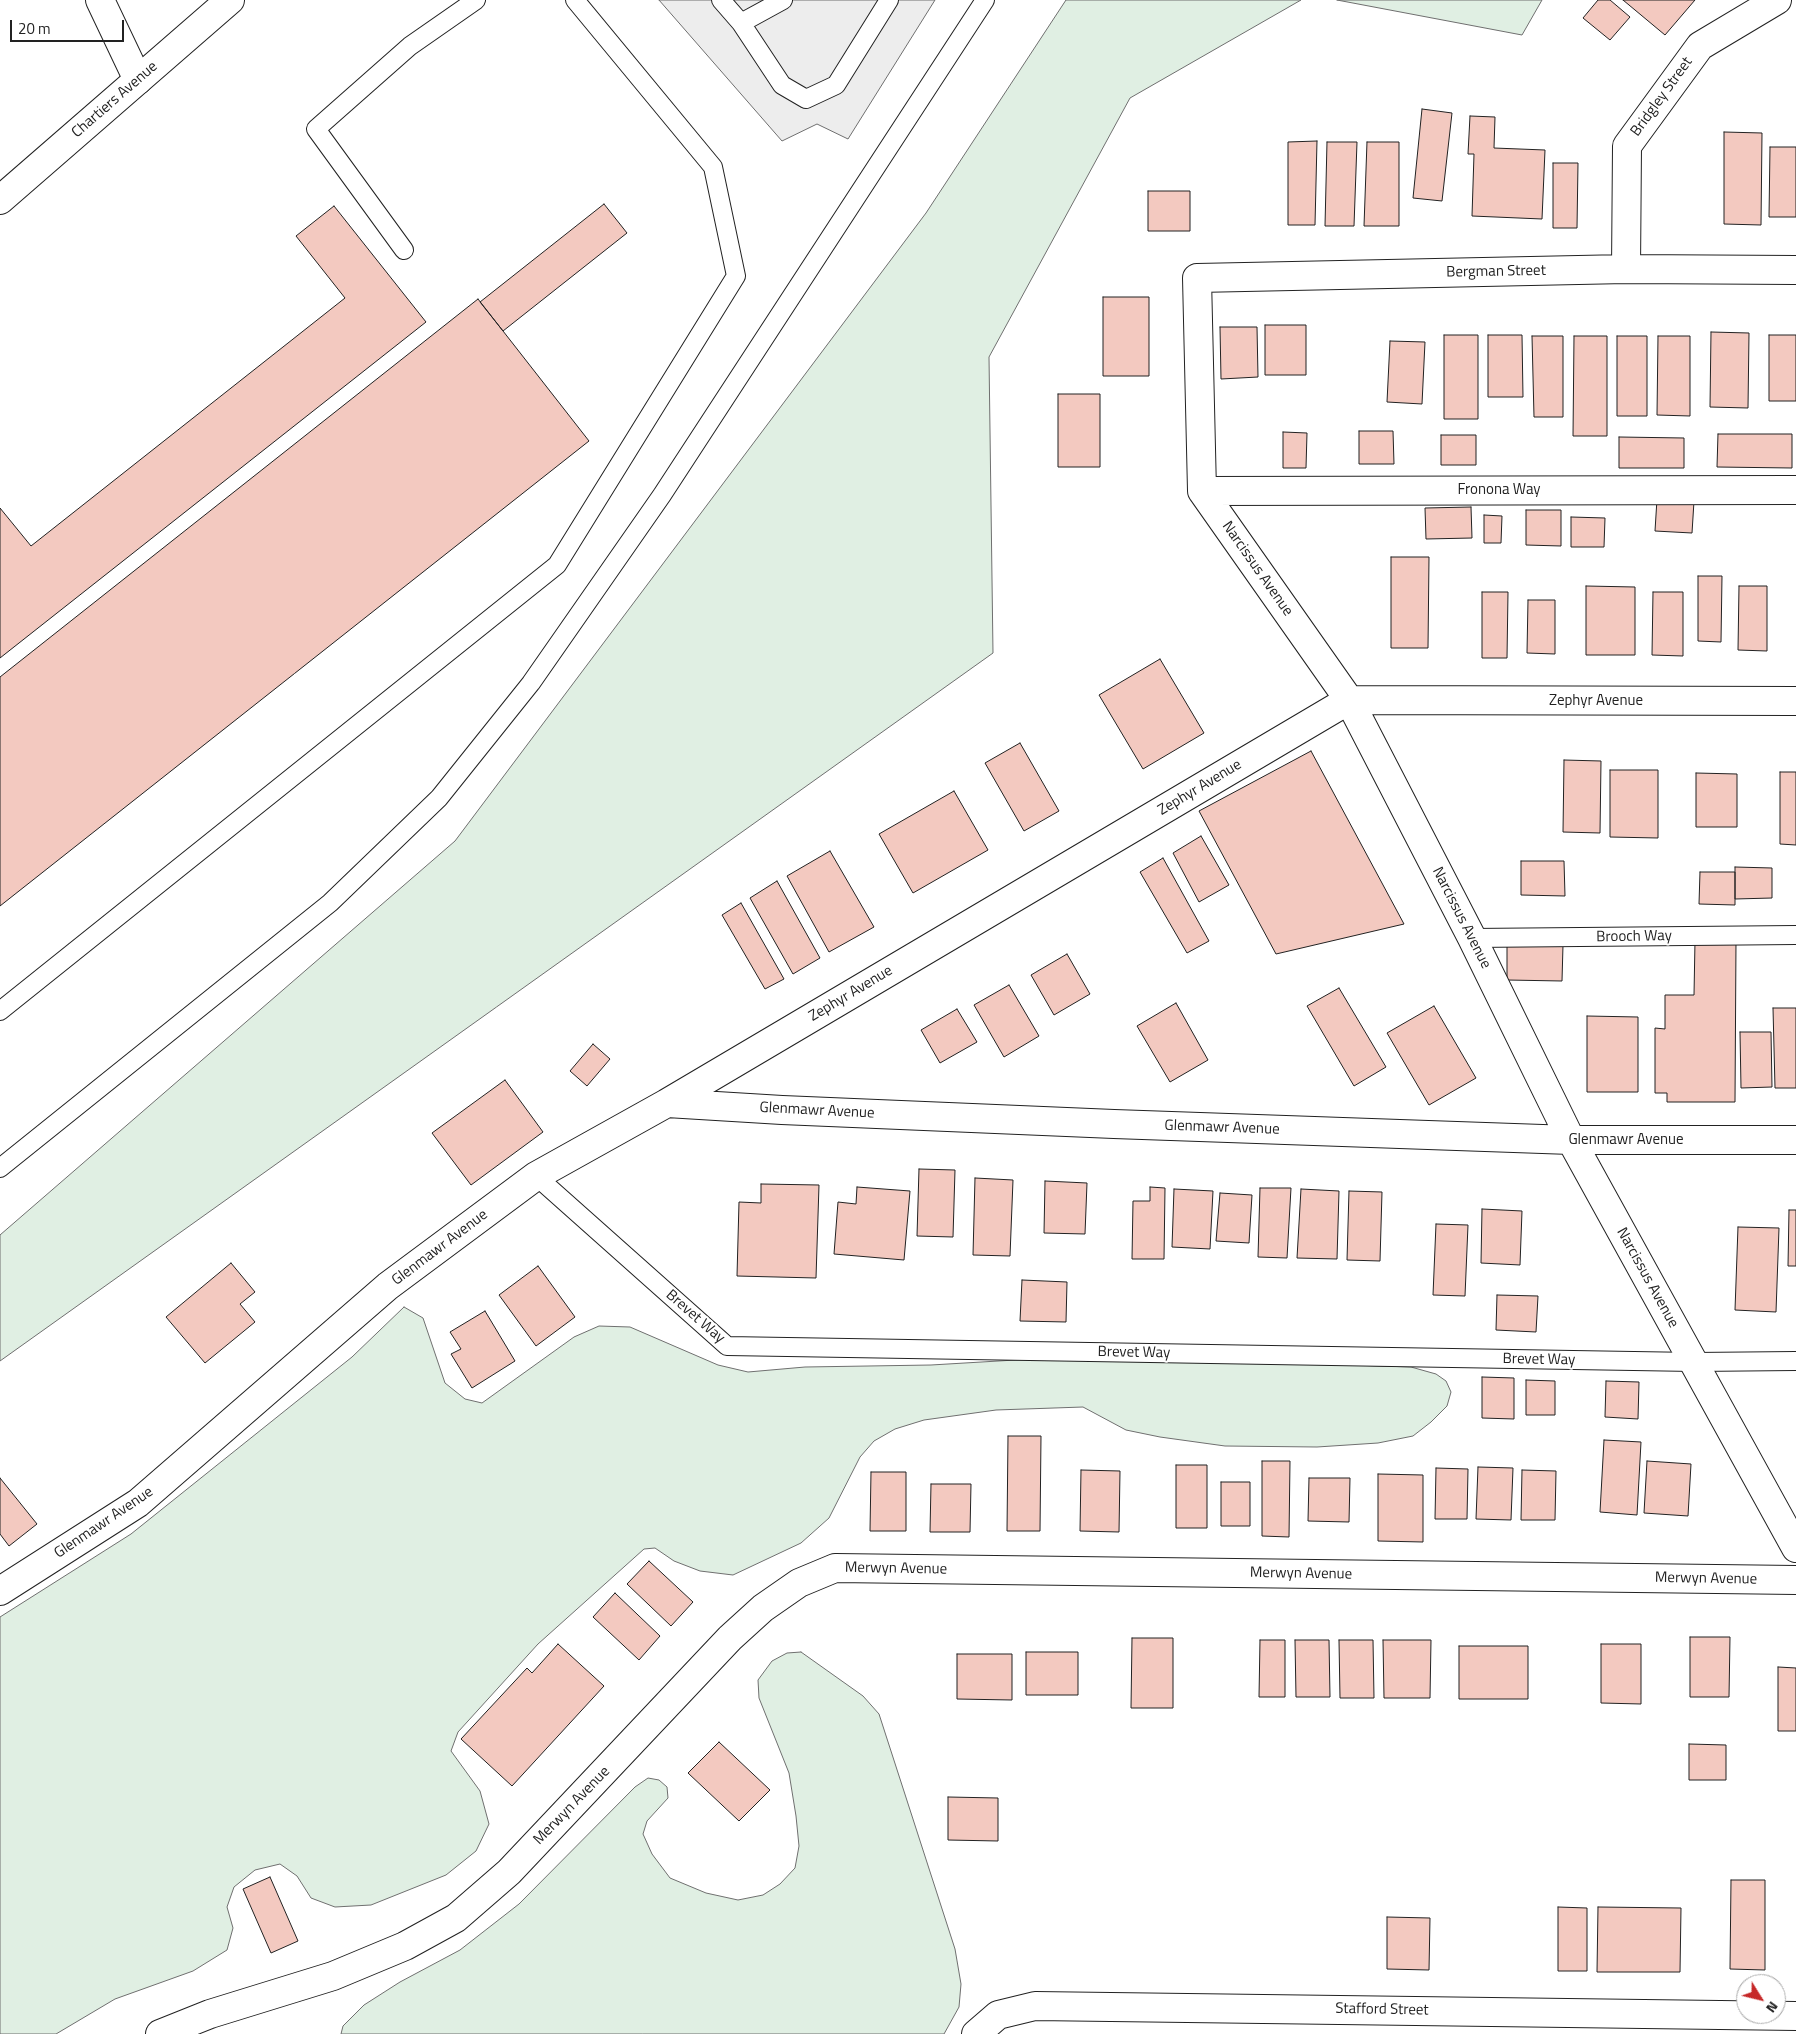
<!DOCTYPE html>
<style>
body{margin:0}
#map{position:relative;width:1796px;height:2034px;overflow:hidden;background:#fff;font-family:"Titillium Web",sans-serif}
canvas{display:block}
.north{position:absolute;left:1736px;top:1974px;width:50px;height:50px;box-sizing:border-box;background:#fff;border:1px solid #a7a7a7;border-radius:50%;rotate:126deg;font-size:14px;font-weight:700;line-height:20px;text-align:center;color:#222}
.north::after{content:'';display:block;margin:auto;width:18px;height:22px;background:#c62828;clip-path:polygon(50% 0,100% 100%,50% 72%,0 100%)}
.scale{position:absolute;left:10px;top:20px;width:114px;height:22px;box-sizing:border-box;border:2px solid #222;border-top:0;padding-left:6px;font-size:15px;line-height:18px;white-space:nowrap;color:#222;-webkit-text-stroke:4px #fff;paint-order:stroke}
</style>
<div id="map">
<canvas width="1796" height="2034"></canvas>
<div class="north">N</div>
<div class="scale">20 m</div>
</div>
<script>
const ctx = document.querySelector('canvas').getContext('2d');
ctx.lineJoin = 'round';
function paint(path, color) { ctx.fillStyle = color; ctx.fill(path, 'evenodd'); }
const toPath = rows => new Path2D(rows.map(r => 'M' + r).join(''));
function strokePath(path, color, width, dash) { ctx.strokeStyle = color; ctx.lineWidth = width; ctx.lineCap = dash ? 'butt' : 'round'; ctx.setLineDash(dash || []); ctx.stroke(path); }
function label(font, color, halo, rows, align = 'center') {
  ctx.font = font + ' "Titillium Web",sans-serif'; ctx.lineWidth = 4; ctx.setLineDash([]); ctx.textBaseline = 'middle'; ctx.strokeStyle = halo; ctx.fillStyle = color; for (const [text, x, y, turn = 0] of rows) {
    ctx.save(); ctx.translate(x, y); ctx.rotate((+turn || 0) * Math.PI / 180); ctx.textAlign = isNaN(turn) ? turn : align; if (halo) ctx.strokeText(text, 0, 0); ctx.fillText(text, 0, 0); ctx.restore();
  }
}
const green = toPath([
 [1066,0,1301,0,1130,98,989,357,993,653,0,1361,0,1235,455,841,926,213,1066,0],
 [1337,0,1542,0,1522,35,1337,0],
 [404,1307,423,1318,445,1383,465,1399,482,1403,574,1337,599,1326,630,1327,718,1365,748,1372,805,1367,931,1365,1049,1358,1352,1365,1411,1367,1436,1374,1446,1381,1451,1392,1447,1406,1431,1422,1413,1436,1378,1443,1317,1447,1225,1446,1160,1437,1126,1430,1083,1407,996,1410,924,1420,895,1429,874,1441,860,1457,829,1518,801,1543,733,1575,700,1571,674,1561,655,1548,644,1549,538,1644,458,1732,451,1751,480,1791,489,1824,476,1851,446,1875,371,1905,335,1907,311,1898,297,1876,280,1864,255,1870,234,1887,227,1907,233,1928,227,1950,193,1971,115,1999,56,2034,0,2034,0,1617,131,1534,352,1357,404,1307],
 [801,1652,863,1696,879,1714,955,1949,961,1984,959,2007,944,2034,341,2034,343,2026,364,2005,400,1982,460,1950,519,1904,635,1787,648,1778,659,1780,667,1787,668,1798,647,1821,643,1834,652,1854,670,1878,706,1893,738,1900,763,1895,780,1884,795,1868,799,1846,796,1816,789,1773,759,1698,758,1680,772,1661,787,1653,801,1652]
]);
const parking = toPath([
 [659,0,935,0,848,139,817,124,782,141,659,0]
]);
const building = toPath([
 [1598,0,1610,0,1630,17,1610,40,1583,18,1598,0],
 [1623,0,1695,0,1665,35,1623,0],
 [1422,109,1452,113,1442,201,1413,198,1422,109],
 [1470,116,1495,117,1494,148,1545,150,1542,219,1472,216,1474,154,1468,154,1470,116],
 [1724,132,1762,133,1761,225,1724,224,1724,132],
 [1317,141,1315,225,1288,225,1288,142,1317,141],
 [1327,142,1357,142,1354,226,1325,226,1327,142],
 [1367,142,1399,142,1399,226,1364,226,1367,142],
 [1770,147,1796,147,1796,217,1769,217,1770,147],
 [1553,163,1578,163,1577,228,1553,228,1553,163],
 [1148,191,1190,191,1190,231,1148,231,1148,191],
 [604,204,627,233,503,331,480,302,604,204],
 [334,206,426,322,0,658,0,508,31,546,345,298,296,236,334,206],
 [1103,297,1149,297,1149,376,1103,376,1103,297],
 [478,299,589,441,0,906,0,677,478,299],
 [1265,325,1306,325,1306,375,1265,375,1265,325],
 [1220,327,1257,327,1258,377,1221,379,1220,327],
 [1711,332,1749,333,1748,408,1710,407,1711,332],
 [1444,335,1478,335,1478,419,1444,419,1444,335],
 [1488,335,1522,335,1523,397,1488,397,1488,335],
 [1769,335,1796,335,1796,401,1769,401,1769,335],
 [1532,336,1563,336,1563,417,1534,417,1532,336],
 [1574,336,1607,336,1607,436,1573,436,1574,336],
 [1617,336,1647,336,1647,416,1617,416,1617,336],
 [1658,336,1690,336,1690,416,1657,415,1658,336],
 [1390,341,1425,342,1422,404,1387,402,1390,341],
 [1058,394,1100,394,1100,467,1058,467,1058,394],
 [1359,431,1393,431,1394,464,1359,464,1359,431],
 [1283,432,1307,433,1306,468,1283,468,1283,432],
 [1718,434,1792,434,1792,468,1717,467,1718,434],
 [1441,435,1476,435,1476,465,1441,465,1441,435],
 [1619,437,1684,438,1684,468,1619,468,1619,437],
 [1657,499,1694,501,1692,533,1655,531,1657,499],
 [1471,507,1472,538,1426,539,1425,508,1471,507],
 [1526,510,1561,510,1561,546,1526,545,1526,510],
 [1484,515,1502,516,1501,543,1484,543,1484,515],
 [1571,517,1605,518,1604,547,1571,547,1571,517],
 [1391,557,1429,557,1428,648,1391,648,1391,557],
 [1698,576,1722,576,1721,642,1698,641,1698,576],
 [1586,586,1635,587,1635,655,1586,655,1586,586],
 [1739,586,1767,586,1767,651,1738,650,1739,586],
 [1482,592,1508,592,1507,658,1482,658,1482,592],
 [1653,592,1683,592,1683,656,1652,655,1653,592],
 [1528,600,1555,600,1555,654,1527,653,1528,600],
 [1160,659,1204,733,1143,769,1099,695,1160,659],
 [1020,743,1059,811,1024,831,985,763,1020,743],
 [1311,751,1404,924,1276,954,1199,811,1311,751],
 [1564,760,1601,761,1600,833,1563,832,1564,760],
 [1610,770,1658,770,1658,838,1610,837,1610,770],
 [1780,772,1796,772,1796,845,1780,844,1780,772],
 [1696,773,1737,774,1737,827,1696,827,1696,773],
 [954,791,988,850,913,893,879,834,954,791],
 [1201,836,1229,885,1199,902,1173,853,1201,836],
 [830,851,874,927,829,952,787,876,830,851],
 [1163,858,1209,941,1187,953,1140,872,1163,858],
 [1521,861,1564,861,1565,896,1521,895,1521,861],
 [1735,867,1772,868,1772,898,1735,899,1735,867],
 [1700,872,1735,872,1735,905,1699,904,1700,872],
 [777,881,820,958,793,974,750,898,777,881],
 [741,903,784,979,765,989,722,915,741,903],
 [1695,941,1736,941,1735,1102,1667,1102,1667,1093,1655,1093,1655,1028,1665,1029,1665,995,1694,995,1695,941],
 [1507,945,1563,945,1562,981,1507,980,1507,945],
 [1067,954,1090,994,1054,1015,1031,975,1067,954],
 [1009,985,1039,1036,1004,1057,974,1005,1009,985],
 [1339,988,1386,1067,1354,1086,1307,1006,1339,988],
 [1176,1003,1208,1060,1170,1082,1137,1026,1176,1003],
 [1434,1006,1476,1078,1429,1105,1387,1033,1434,1006],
 [1773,1008,1796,1008,1796,1088,1775,1088,1773,1008],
 [957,1009,977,1042,940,1063,921,1030,957,1009],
 [1587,1016,1638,1017,1638,1092,1587,1092,1587,1016],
 [1740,1032,1771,1032,1772,1087,1741,1088,1740,1032],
 [593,1044,610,1059,587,1086,570,1071,593,1044],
 [505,1080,543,1132,471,1185,432,1133,505,1080],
 [919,1169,955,1170,953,1237,917,1236,919,1169],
 [975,1178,1013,1180,1010,1256,973,1255,975,1178],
 [1045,1181,1087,1183,1085,1234,1044,1233,1045,1181],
 [761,1184,819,1185,816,1278,737,1276,739,1202,761,1203,761,1184],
 [857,1187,910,1191,904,1260,834,1254,838,1202,856,1204,857,1187],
 [1150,1187,1165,1188,1164,1259,1132,1259,1133,1201,1150,1201,1150,1187],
 [1260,1188,1291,1188,1287,1258,1258,1257,1260,1188],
 [1174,1189,1213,1191,1210,1249,1172,1247,1174,1189],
 [1301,1189,1339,1191,1337,1259,1297,1258,1301,1189],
 [1349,1191,1382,1192,1380,1261,1347,1260,1349,1191],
 [1220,1193,1252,1195,1249,1243,1216,1241,1220,1193],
 [1482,1209,1522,1211,1520,1265,1481,1263,1482,1209],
 [1789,1210,1796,1210,1796,1266,1788,1266,1789,1210],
 [1436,1224,1468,1225,1465,1296,1433,1295,1436,1224],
 [1738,1227,1779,1228,1776,1312,1735,1310,1738,1227],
 [231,1263,255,1292,240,1304,255,1322,205,1363,166,1317,231,1263],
 [538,1266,575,1317,536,1346,499,1295,538,1266],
 [1022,1280,1067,1282,1066,1322,1020,1321,1022,1280],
 [1497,1295,1538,1296,1536,1332,1496,1330,1497,1295],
 [485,1311,515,1361,472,1388,451,1354,461,1349,450,1332,485,1311],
 [1482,1377,1514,1378,1514,1419,1482,1418,1482,1377],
 [1526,1380,1555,1381,1555,1415,1526,1415,1526,1380],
 [1606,1381,1639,1382,1638,1419,1605,1417,1606,1381],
 [1008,1436,1041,1436,1040,1531,1007,1531,1008,1436],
 [1604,1440,1641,1442,1637,1515,1600,1512,1604,1440],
 [1262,1461,1290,1461,1289,1537,1262,1536,1262,1461],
 [1647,1461,1691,1464,1688,1516,1644,1513,1647,1461],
 [1176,1465,1207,1465,1207,1528,1176,1528,1176,1465],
 [1478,1467,1513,1468,1511,1520,1476,1519,1478,1467],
 [1436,1468,1468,1469,1467,1519,1435,1519,1436,1468],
 [1081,1470,1120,1471,1119,1532,1080,1531,1081,1470],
 [1522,1470,1556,1471,1555,1520,1521,1520,1522,1470],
 [871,1472,906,1472,906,1531,870,1531,871,1472],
 [1378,1474,1423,1475,1423,1542,1378,1541,1378,1474],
 [0,1478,37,1524,9,1546,0,1534,0,1478],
 [1309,1478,1350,1478,1349,1522,1308,1521,1309,1478],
 [1221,1482,1250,1482,1250,1526,1221,1526,1221,1482],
 [931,1484,971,1484,970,1532,930,1532,931,1484],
 [649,1561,693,1602,671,1626,627,1584,649,1561],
 [615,1593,660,1636,639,1660,593,1617,615,1593],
 [1690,1637,1730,1637,1729,1697,1690,1697,1690,1637],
 [1132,1638,1173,1638,1173,1708,1131,1708,1132,1638],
 [1260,1640,1285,1640,1285,1697,1259,1697,1260,1640],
 [1295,1640,1329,1640,1330,1697,1296,1697,1295,1640],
 [1339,1640,1373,1640,1374,1698,1340,1698,1339,1640],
 [1383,1640,1431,1640,1430,1698,1384,1698,1383,1640],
 [558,1644,604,1686,512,1786,461,1739,527,1668,532,1673,558,1644],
 [1601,1644,1641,1644,1641,1704,1601,1703,1601,1644],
 [1459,1646,1528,1646,1528,1699,1459,1699,1459,1646],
 [1026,1652,1078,1652,1078,1695,1026,1695,1026,1652],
 [957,1654,1012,1654,1012,1700,957,1699,957,1654],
 [1778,1667,1796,1668,1796,1731,1778,1731,1778,1667],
 [719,1742,770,1790,739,1821,688,1773,719,1742],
 [1689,1744,1726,1745,1726,1780,1689,1780,1689,1744],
 [948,1797,998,1798,998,1841,948,1840,948,1797],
 [270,1877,298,1941,271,1953,243,1889,270,1877],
 [1731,1880,1765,1880,1765,1970,1730,1969,1731,1880],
 [1558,1907,1587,1908,1587,1971,1558,1971,1558,1907],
 [1598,1907,1681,1908,1680,1972,1597,1972,1598,1907],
 [1387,1917,1430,1918,1429,1970,1387,1969,1387,1917]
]);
const service = toPath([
 [721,0,741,23,782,85,806,99,836,85,889,0],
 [741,23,783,0],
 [404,250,316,129,410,46,476,0],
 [1472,938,1796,935],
 [0,1011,557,565,736,276,713,167,575,0],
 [0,1168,330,903,439,798,531,683,662,495,985,0],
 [536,1176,727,1346,1694,1362,1796,1361]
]);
const minor = toPath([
 [100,0,138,80],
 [1626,269,1627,146,1700,46,1777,0],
 [1796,270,1626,269,1197,278,1202,491,1349,700,1472,938,1571,1140,1796,1548],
 [1202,491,1796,490],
 [667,1103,1349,700,1796,701],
 [0,1591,138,1503,388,1286,536,1176,667,1103,782,1110,1114,1124,1571,1140,1796,1140],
 [160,2034,210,2014,333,1976,405,1946,456,1918,509,1872,730,1638,763,1608,799,1583,835,1568,1796,1580],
 [976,2034,998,2015,1035,2006,1796,2016]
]);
const tertiary = toPath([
 [0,200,230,0]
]);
const streetNames = [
 ["Bridgley Street",1662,97,-54],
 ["Chartiers Avenue",115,100,-41],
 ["Bergman Street",1496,272,-1],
 ["Fronona Way",1499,490],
 ["Narcissus Avenue",1257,569,55],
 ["Zephyr Avenue",1596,701],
 ["Zephyr Avenue",1200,788,-31],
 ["Narcissus Avenue",1461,918,63],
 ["Brooch Way",1634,937,-1],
 ["Zephyr Avenue",851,994,-31],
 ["Glenmawr Avenue",817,1111,3],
 ["Glenmawr Avenue",1222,1128,2],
 ["Glenmawr Avenue",1626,1140],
 ["Glenmawr Avenue",440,1248,-37],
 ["Narcissus Avenue",1647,1278,61],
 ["Brevet Way",695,1317,41],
 ["Brevet Way",1134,1353,1],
 ["Brevet Way",1539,1360,1],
 ["Glenmawr Avenue",104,1523,-34],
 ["Merwyn Avenue",896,1569,1],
 ["Merwyn Avenue",1301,1574,1],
 ["Merwyn Avenue",1706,1579,1],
 ["Merwyn Avenue",572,1806,-46],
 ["Stafford Street",1382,2010,1]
];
paint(green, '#e0efe3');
strokePath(green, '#6f6f6f', 1);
paint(parking, '#ededed');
strokePath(parking, '#6f6f6f', 1);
paint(building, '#f3c9c0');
strokePath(building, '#222', 1);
strokePath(service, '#222', 20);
strokePath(minor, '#222', 30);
strokePath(tertiary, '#222', 30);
strokePath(service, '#fff', 18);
strokePath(minor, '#fff', 28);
strokePath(tertiary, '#fff', 28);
label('15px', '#222', '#fff', streetNames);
</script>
